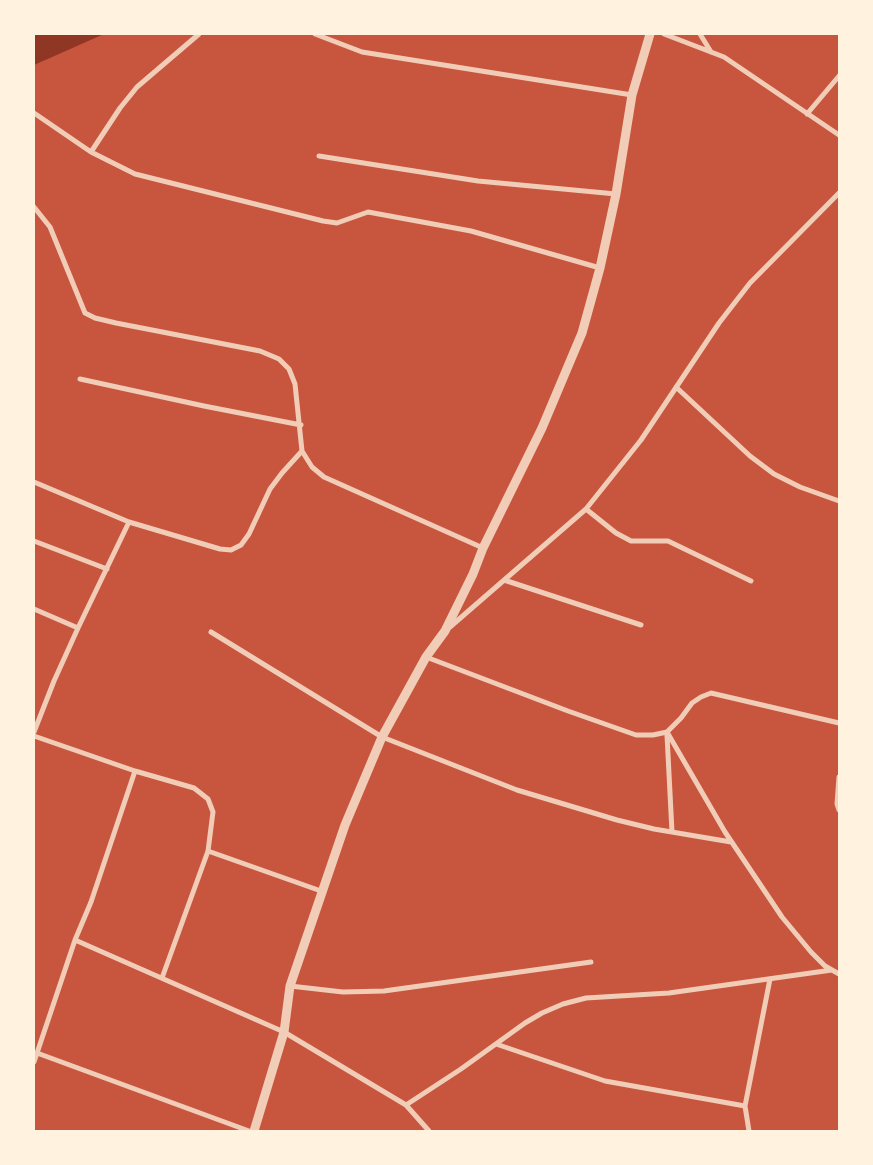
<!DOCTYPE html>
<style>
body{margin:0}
#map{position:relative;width:873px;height:1165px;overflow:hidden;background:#c8553d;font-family:"Noto Sans",sans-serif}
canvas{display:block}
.frame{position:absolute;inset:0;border:35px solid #fff3e0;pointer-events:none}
</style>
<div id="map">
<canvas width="873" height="1165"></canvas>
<div class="frame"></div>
</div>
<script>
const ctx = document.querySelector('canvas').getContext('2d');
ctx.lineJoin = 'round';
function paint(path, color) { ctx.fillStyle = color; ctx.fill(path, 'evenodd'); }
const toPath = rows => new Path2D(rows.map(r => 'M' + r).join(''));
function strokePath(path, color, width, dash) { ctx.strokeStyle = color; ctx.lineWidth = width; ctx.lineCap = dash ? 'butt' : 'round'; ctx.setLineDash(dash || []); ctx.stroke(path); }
const water = toPath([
 [34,34,104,34,34,65]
]);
const minor = toPath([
 [315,34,362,52,632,95],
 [664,34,724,57,839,135],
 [700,34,711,52],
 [34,113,91,152,135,174,323,221,337,223,368,212,471,231,600,268],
 [807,114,839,76],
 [91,152,120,108,137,87,199,34],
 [319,156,478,181,616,194],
 [34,207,50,227,85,313,95,318,116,323,260,351,279,359,289,369,295,384,302,451,312,467,324,477,483,548],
 [80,379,204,406,301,425],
 [676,387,750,456,774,474,800,487,839,501],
 [34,482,129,522,220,549,231,550,241,545,249,534,270,489,282,473,302,451],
 [586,509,616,533,631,541,668,541,751,581],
 [34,541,107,569],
 [504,580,641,625],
 [34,609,78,628],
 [450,627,586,509,641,440,719,323,750,283,839,193],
 [211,632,382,737,517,790,617,820,654,829,731,842],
 [426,657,568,711,636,735,653,735,667,732,681,718,692,703,701,697,711,693,839,723],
 [34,732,54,681,78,628,129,522],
 [667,732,725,832,782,917,811,952,825,966,839,974],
 [667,735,672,832],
 [34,736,135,771,194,788,208,799,213,812,208,851,162,978],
 [839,777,837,804,839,810],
 [208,851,321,891],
 [75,940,284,1032,406,1105,429,1131],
 [290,986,343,992,384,991,591,962],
 [496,1044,605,1081,745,1106],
 [37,1053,249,1131],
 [34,1062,75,940,91,902,135,771],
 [406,1105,461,1069,525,1023,542,1013,563,1004,586,998,669,993,832,970],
 [749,1131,745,1106,770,979]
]);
const tertiary = toPath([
 [254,1131,284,1032,290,986,345,825,382,737,426,657,445,631,473,574,483,548,542,428,582,333,600,268,616,194,632,95,650,34]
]);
paint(water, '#8f3625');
strokePath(minor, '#f1ccb7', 5);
strokePath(tertiary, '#f1ccb7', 9);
</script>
